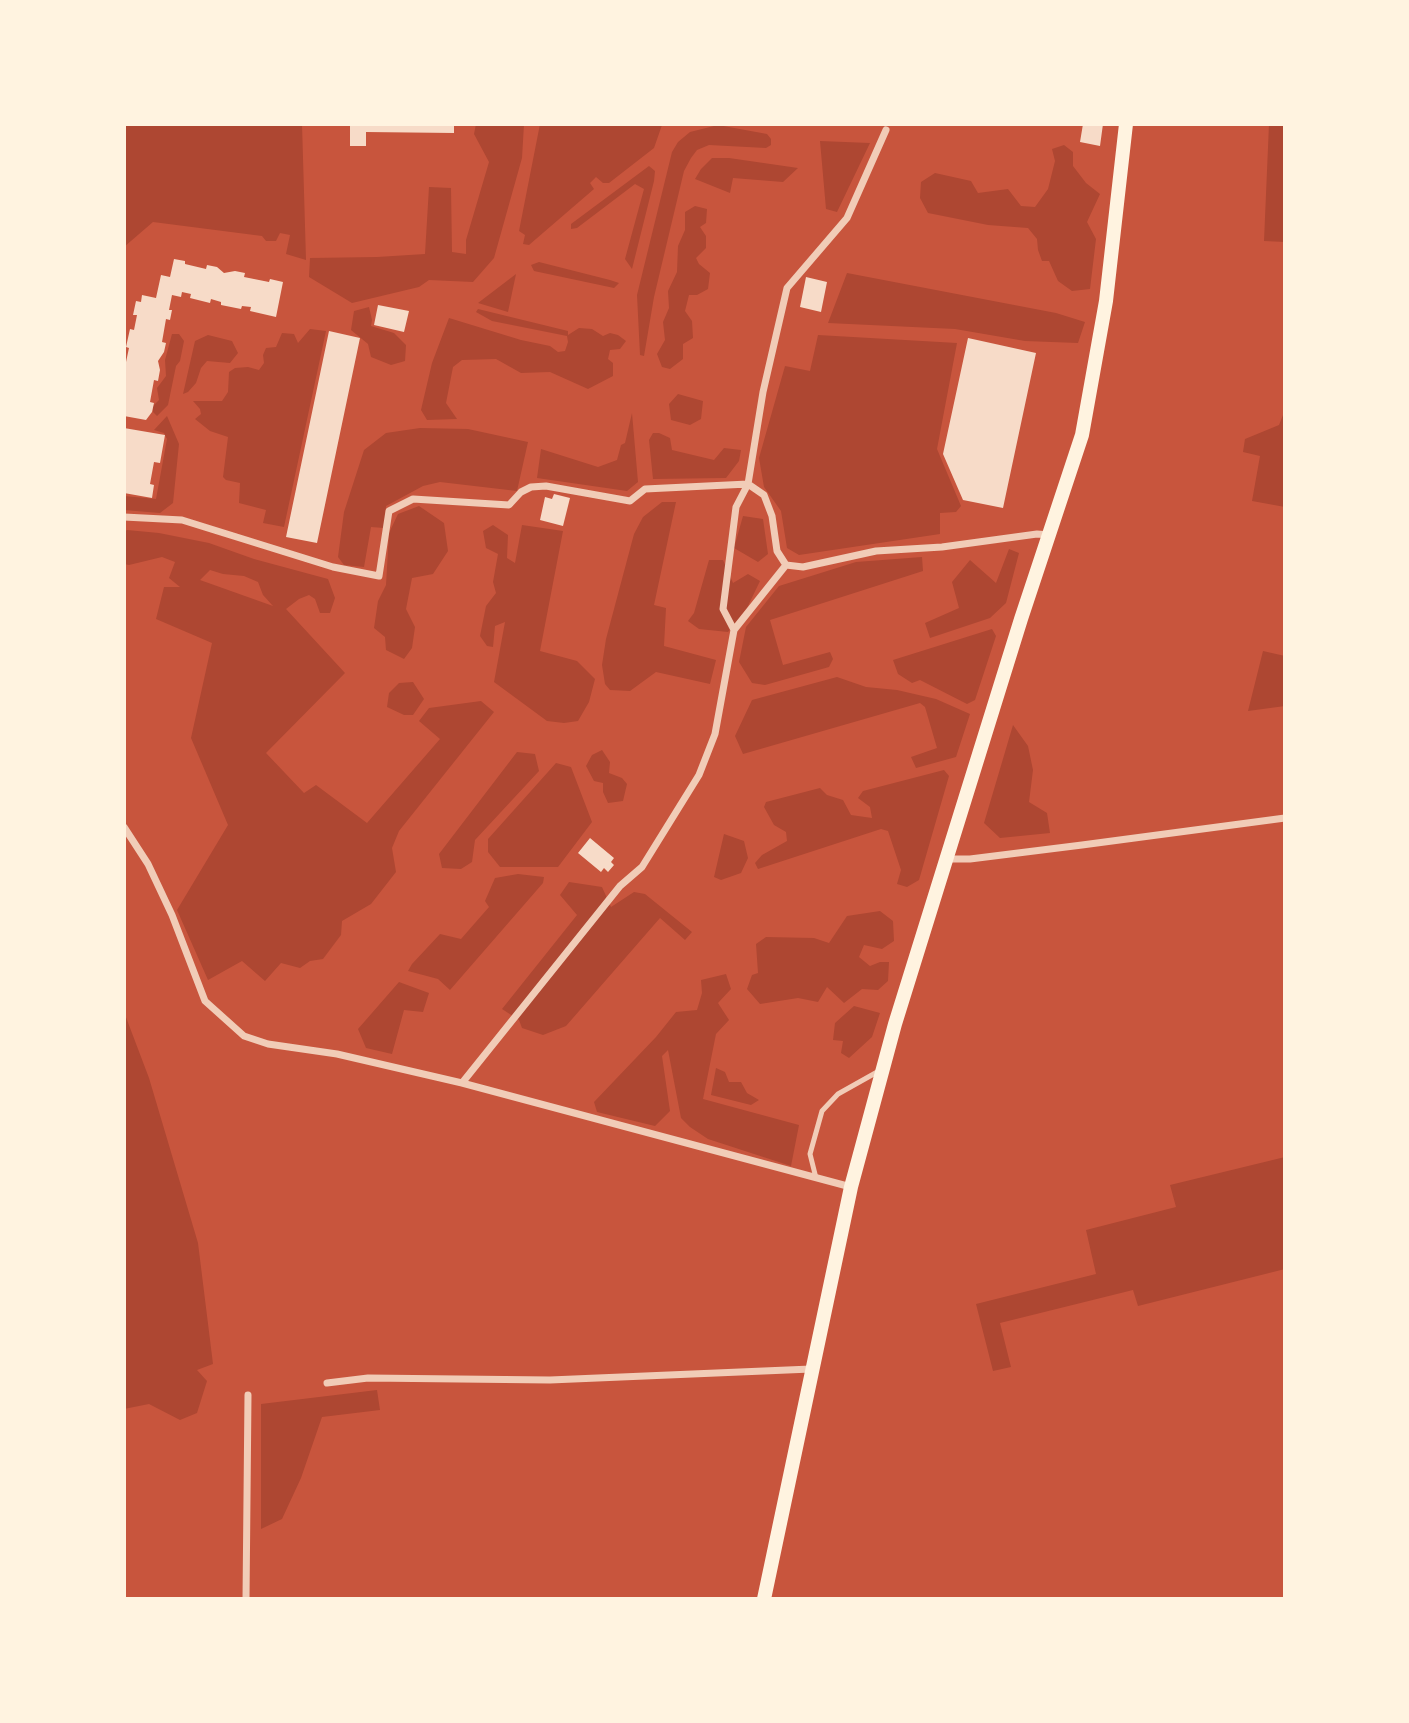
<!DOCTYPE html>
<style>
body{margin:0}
#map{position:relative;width:1409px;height:1723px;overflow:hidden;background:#c8553d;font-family:Manrope,sans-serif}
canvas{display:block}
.frame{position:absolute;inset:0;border:126px solid #fff3e0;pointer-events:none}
</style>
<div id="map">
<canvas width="1409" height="1723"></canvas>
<div class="frame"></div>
</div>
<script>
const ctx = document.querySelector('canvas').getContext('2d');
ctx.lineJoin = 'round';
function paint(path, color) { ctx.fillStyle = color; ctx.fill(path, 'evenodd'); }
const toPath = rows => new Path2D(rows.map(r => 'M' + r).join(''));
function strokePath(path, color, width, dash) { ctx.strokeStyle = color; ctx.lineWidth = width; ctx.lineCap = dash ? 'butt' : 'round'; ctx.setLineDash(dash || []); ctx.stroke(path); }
const green = toPath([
 [124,124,302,124,306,260,286,254,290,235,280,233,276,241,266,241,262,236,153,222,124,247],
 [476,124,524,124,522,158,494,258,473,282,429,280,419,287,352,303,309,277,310,258,377,257,425,254,429,187,451,188,452,252,466,254,466,240,489,162,474,134],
 [540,124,660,124,662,125,654,148,609,183,603,183,596,177,590,183,594,189,529,245,523,244,525,235,519,231],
 [1269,124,1285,124,1285,242,1264,241],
 [718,125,767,134,771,139,771,145,766,148,709,145,697,150,691,158,684,171,654,297,644,356,640,355,637,295,672,152,678,142,690,132],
 [820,141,870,143,837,212,826,209],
 [1064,145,1073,152,1073,166,1086,183,1100,194,1087,222,1096,239,1090,289,1072,291,1058,281,1049,261,1042,261,1038,250,1037,239,1028,228,988,225,928,213,920,198,921,182,935,173,971,181,978,193,1008,189,1021,206,1035,207,1048,189,1055,161,1052,149],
 [712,158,729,158,798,168,783,182,733,178,730,193,695,179,701,169],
 [649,166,655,171,654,181,632,269,625,259,644,189,635,184,577,228,571,229,571,224],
 [695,206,707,209,706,223,700,227,706,236,706,248,696,258,699,264,710,273,708,289,697,295,689,295,685,311,692,321,693,338,683,344,683,359,670,369,662,367,657,354,665,340,663,322,669,308,668,291,677,272,678,246,685,230,685,212],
 [539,262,610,280,619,283,614,288,534,271,531,265],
 [847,273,1056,313,1085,322,1078,343,1025,341,955,329,828,323],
 [516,274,508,312,478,303],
 [369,307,372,320,371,326,394,333,406,345,405,361,391,365,371,357,368,344,351,330,354,311],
 [478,309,568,331,568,335,579,328,592,329,603,336,610,333,618,335,626,341,620,349,610,350,608,359,613,363,613,376,588,389,550,372,521,373,496,359,462,360,453,367,446,403,457,419,427,420,421,410,424,397,432,363,449,318,521,340,550,346,558,352,565,351,568,342,567,336,492,321,476,312],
 [310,329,326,331,284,527,263,523,266,510,239,503,240,483,226,480,223,477,228,437,210,431,195,419,201,414,200,409,193,401,222,401,228,392,229,372,235,368,248,367,259,370,264,363,263,355,266,348,276,347,282,333,294,334,298,343],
 [172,334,179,334,184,341,180,361,176,366,168,405,157,416,153,412,153,406,159,400,157,388,166,376,165,360],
 [208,335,232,341,238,353,230,363,207,361,201,368,196,383,188,392,183,394,195,341],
 [818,335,957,343,937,449,961,506,956,512,940,513,940,534,799,555,787,548,781,511,764,487,759,458,785,366,810,371],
 [678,394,703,401,701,419,690,425,671,420,669,404],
 [1285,410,1285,507,1252,501,1260,456,1243,452,1245,439,1279,425],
 [632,413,638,482,627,491,537,478,541,449,598,467,617,460,621,445,625,443],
 [167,416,179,444,173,503,160,513,124,510,124,496,156,499,167,439,164,433,154,430],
 [420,428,468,429,528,442,517,491,440,482,423,486,386,506,384,528,371,527,364,567,344,565,338,557,344,512,364,450,386,433],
 [653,433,659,433,670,438,672,450,714,460,724,448,741,450,739,461,726,478,653,479,649,440],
 [662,502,676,502,654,605,666,608,664,646,716,660,710,684,656,672,630,691,610,690,605,684,602,665,606,639,634,534,643,517],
 [419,506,444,523,448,551,433,574,412,578,406,609,415,627,412,648,404,659,386,650,385,637,374,628,378,601,386,585,389,533,398,514],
 [743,516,763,519,768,554,758,562,734,548],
 [493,525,508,535,507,558,515,563,522,525,563,531,540,651,577,661,595,679,589,702,578,721,564,723,547,721,494,682,505,622,495,626,493,647,487,646,480,636,486,606,496,593,493,582,498,554,486,548,483,531],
 [127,530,159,533,209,543,254,559,328,579,335,598,330,613,320,613,315,599,309,595,299,599,286,609,345,673,266,753,304,793,316,785,367,823,440,739,419,721,429,708,481,701,494,712,399,831,392,848,396,872,371,904,342,921,341,935,323,959,310,961,300,968,281,963,265,981,242,961,208,980,177,910,228,825,191,738,212,643,156,619,164,587,180,587,169,578,175,562,162,557,129,565,124,564,124,532],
 [210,570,223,574,244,576,258,582,263,595,273,606,200,580],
 [1009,549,1019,553,1006,603,990,618,930,638,925,623,959,608,952,582,970,560,996,583],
 [922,557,923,571,770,620,783,665,830,652,833,659,829,667,765,685,752,683,739,662,746,627,779,586,856,562],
 [709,560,723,560,733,583,748,574,760,581,747,608,728,632,699,629,688,621,694,613],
 [992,629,996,636,975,700,967,704,920,680,912,683,898,674,893,660],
 [1263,651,1285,656,1285,706,1248,711],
 [837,677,866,687,897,690,936,699,970,714,956,757,916,768,911,757,937,748,925,707,920,703,743,754,735,736,752,700],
 [413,682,424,699,413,715,404,715,387,707,389,693,399,683],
 [1013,725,1028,746,1033,770,1029,802,1047,813,1050,833,1000,838,984,823],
 [602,750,610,762,609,773,622,778,627,784,623,801,608,803,603,792,603,783,594,781,586,766,592,755],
 [517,752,535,754,539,771,475,840,472,862,461,869,442,868,439,854],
 [556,763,571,767,592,822,558,867,500,867,488,852,488,839],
 [944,770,949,776,919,880,907,887,897,884,901,870,888,831,881,829,758,869,755,863,762,855,787,841,786,832,774,825,764,807,766,802,820,788,827,795,843,800,851,815,872,818,870,807,858,798,863,791],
 [724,834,744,841,748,858,741,873,721,880,714,877],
 [518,874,544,877,543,883,450,990,438,979,408,971,412,964,440,934,461,939,489,907,485,901,495,878],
 [569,882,602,887,611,907,634,892,645,894,692,932,685,940,660,918,566,1026,543,1035,522,1028,519,1020,502,1009,577,915,560,895],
 [880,911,893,921,894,941,882,949,864,945,859,957,870,966,880,962,889,962,888,981,878,990,862,989,844,1003,827,987,818,1002,798,998,760,1004,747,989,752,975,758,973,756,944,766,937,814,938,829,943,847,916],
 [726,974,731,989,718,1003,729,1020,716,1034,703,1099,799,1125,791,1166,708,1139,690,1127,681,1118,668,1050,662,1056,670,1111,655,1126,597,1112,594,1102,656,1037,676,1012,697,1010,702,993,701,980],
 [399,982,429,993,423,1012,404,1010,392,1054,366,1048,358,1029],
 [854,1006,880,1013,872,1037,849,1058,841,1053,843,1041,833,1040,835,1023],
 [124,1012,149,1078,198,1243,213,1364,197,1370,207,1381,197,1413,180,1420,149,1404,124,1409],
 [716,1068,725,1072,729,1082,741,1082,747,1093,759,1100,751,1105,711,1095],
 [1285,1157,1285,1269,1138,1306,1133,1290,1000,1323,1011,1367,993,1371,976,1304,1096,1274,1086,1230,1176,1207,1170,1185],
 [377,1390,380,1410,322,1417,301,1478,282,1519,261,1529,261,1404]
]);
const building = toPath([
 [350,124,454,124,454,133,366,132,366,146,350,146],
 [1083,124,1103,124,1100,146,1080,142],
 [174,259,185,261,185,264,206,269,207,265,217,267,224,273,235,271,245,273,244,277,269,282,270,279,283,282,276,317,250,311,251,307,242,306,241,309,221,305,221,302,211,299,210,303,190,298,191,294,182,292,181,297,172,295,169,310,172,310,170,320,166,319,162,342,166,343,164,352,158,361,160,370,158,381,154,380,150,402,154,403,152,412,146,420,124,416,124,362,126,362,129,348,126,347,130,329,134,330,137,315,133,315,136,301,141,302,142,295,156,298,161,275,170,277],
 [806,277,827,282,821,312,800,307],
 [378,305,409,311,404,332,374,325],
 [329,331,360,338,317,543,286,537],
 [968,338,1036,353,1003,508,963,500,943,454],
 [124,428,165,435,160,463,154,462,150,484,154,485,152,498,124,493],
 [554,494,570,498,563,526,540,520,545,497,552,499],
 [590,838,614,858,611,862,614,865,608,872,604,868,601,872,578,853]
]);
const service = toPath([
 [816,1178,810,1154,822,1111,838,1094,879,1071]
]);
const minor = toPath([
 [124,517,182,520,333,567,379,576,389,511,413,499,509,505,521,492,531,487,546,486,630,501,645,489,748,484,764,495,772,516,777,551,786,565,803,567,876,551,942,547,1037,534,1050,535],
 [734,630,723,609,736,507,748,484,763,392,787,288,847,218,886,130],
 [124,827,148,864,172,915,205,1001,244,1036,268,1044,337,1054,462,1083,851,1187],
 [947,859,970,859,1082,845,1285,818],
 [462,1083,620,886,642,867,699,775,715,734,734,630,786,565],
 [327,1383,368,1378,550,1380,811,1369],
 [246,1599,248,1395]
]);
const secondary = toPath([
 [764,1599,851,1187,895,1024,1021,619,1082,435,1106,301,1126,124]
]);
paint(green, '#ae4732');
paint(building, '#f7dbc8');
strokePath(service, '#f1ccb7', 5);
strokePath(minor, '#f1ccb7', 7);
strokePath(secondary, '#fff3e0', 14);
</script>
